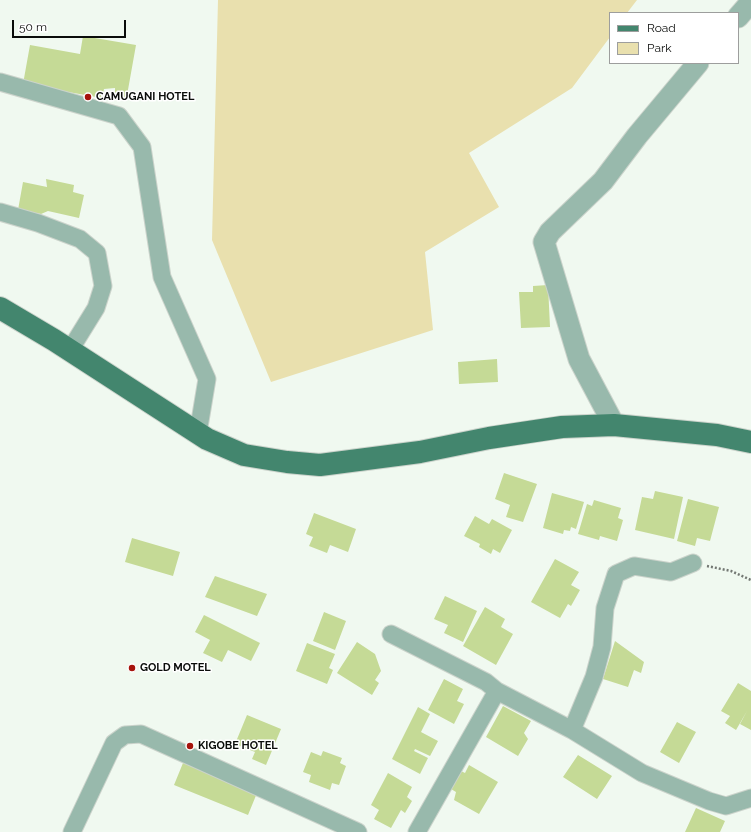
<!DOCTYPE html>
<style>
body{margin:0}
#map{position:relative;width:751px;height:832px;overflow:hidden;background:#f0f9f0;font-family:Raleway,sans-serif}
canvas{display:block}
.legend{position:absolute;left:609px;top:12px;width:130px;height:52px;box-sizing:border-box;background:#fff;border:1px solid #9d9e9d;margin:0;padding:5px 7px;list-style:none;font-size:12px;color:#0a0c0a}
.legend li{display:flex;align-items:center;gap:8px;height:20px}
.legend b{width:20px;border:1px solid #9d9e9d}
.scale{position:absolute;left:12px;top:20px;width:114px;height:18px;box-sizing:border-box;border:2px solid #0a0c0a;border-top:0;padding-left:5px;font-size:12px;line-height:14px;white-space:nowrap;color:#0a0c0a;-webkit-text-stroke:3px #fff;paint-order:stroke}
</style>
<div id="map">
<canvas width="751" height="832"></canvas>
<ul class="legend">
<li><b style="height:5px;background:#43866e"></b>Road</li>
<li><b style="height:11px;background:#e9e0ae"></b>Park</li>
</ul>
<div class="scale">50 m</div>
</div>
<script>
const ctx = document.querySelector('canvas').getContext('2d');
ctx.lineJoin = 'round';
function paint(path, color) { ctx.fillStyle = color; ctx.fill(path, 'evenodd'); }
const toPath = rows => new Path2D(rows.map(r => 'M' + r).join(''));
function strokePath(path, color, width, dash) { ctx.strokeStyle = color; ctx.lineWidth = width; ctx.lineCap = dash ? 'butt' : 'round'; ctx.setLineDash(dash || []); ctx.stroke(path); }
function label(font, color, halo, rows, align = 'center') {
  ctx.font = font + ' Raleway,sans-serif'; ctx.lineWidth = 3; ctx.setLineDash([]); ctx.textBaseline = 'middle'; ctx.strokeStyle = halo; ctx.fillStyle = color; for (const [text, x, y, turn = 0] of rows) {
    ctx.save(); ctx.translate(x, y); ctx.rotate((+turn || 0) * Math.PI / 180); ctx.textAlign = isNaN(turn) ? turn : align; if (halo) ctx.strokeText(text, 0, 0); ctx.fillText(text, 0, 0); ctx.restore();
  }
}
const green = toPath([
 [218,0,637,0,627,13,610,13,610,37,572,88,469,153,499,207,425,252,433,330,271,382,212,240]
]);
const building = toPath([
 [83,36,136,45,126,101,115,96,115,88,104,89,102,98,23,84,30,45,80,54],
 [46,179,74,185,73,192,84,195,79,218,48,211,41,214,18,210,23,182,47,187],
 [548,285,550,327,521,328,519,292,533,292,533,286],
 [497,359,498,382,459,384,458,362],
 [504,473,537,484,523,522,506,517,510,505,495,499],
 [655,491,683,497,674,539,635,530,642,497,653,499],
 [552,493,584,502,576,529,571,527,570,531,564,530,563,534,543,528],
 [688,499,719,507,710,541,697,538,695,546,677,541],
 [594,500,621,508,618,518,623,520,617,541,600,536,599,540,578,534,587,504,592,506],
 [314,513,356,529,348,552,330,545,327,553,309,546,313,537,306,534],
 [475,516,489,524,492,519,512,530,500,553,493,549,491,554,479,547,480,544,464,536],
 [132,538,180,552,173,576,125,562],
 [555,559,579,572,571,585,580,590,571,606,568,604,560,618,531,602],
 [215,576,267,594,257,616,205,597],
 [445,596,477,611,463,642,444,633,448,625,434,619],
 [485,607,505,619,501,627,513,634,496,665,463,646],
 [324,612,346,621,335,650,313,641],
 [204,615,260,643,251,661,228,650,222,662,203,653,210,640,195,632],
 [615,641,644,662,641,673,634,670,628,687,603,679],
 [357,642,375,654,381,671,375,680,379,683,372,695,337,673],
 [307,643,335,654,329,668,333,670,327,684,296,671],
 [444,679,463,689,457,701,464,704,454,724,428,710],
 [738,683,751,691,751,730,740,724,747,711,736,730,725,723,730,716,721,711],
 [503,706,531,721,524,733,528,739,518,756,486,737],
 [418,707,430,714,421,732,438,741,430,756,415,749,414,751,428,758,420,774,392,759],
 [247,715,281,729,266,765,252,759,255,752,235,744],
 [677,722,696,732,679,763,660,752],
 [323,751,342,758,340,763,346,766,339,785,332,783,330,790,309,782,311,775,303,772,311,752,321,756],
 [578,755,612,776,597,799,563,777],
 [183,763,257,793,248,815,174,785],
 [469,765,498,782,479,814,454,800,456,792,451,789,461,771,465,773],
 [388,773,412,787,407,797,412,801,405,813,401,810,391,828,374,819,379,810,371,805],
 [696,808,725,821,720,832,685,832]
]);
const path = toPath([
 [707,566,731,571,751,580]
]);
const minor = toPath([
 [0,82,119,116,142,147,162,277,207,379,198,433],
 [0,212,38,223,80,239,97,253,103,286,96,308,70,350],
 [391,634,486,682,497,691,572,730,642,773,709,801,726,806,751,798],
 [572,730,594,677,602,647,605,608,616,574,634,566,671,572,693,563],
 [72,832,114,743,125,735,141,734,358,832],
 [417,832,497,691]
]);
const tertiary = toPath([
 [738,17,751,2],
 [614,425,579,359,544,242,550,232,603,181,637,136,698,63]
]);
const primary = toPath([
 [0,308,54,340,207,439,244,455,287,462,320,465,420,452,489,438,562,427,614,425,717,435,751,442]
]);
const markers = [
 [88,97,4,"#a6130c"],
 [132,668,4,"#a6130c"],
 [190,746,4,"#a6130c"]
];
const poiNames = [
 ["CAMUGANI HOTEL",96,97],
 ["GOLD MOTEL",140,668],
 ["KIGOBE HOTEL",198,746]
];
paint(green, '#e9e0ae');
paint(building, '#c5da96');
strokePath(minor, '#cbd3cb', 19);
strokePath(tertiary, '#cbd3cb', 23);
strokePath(primary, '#cbd3cb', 24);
strokePath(path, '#737873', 2.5, [2, 2]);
strokePath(minor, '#98b9ac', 17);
strokePath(tertiary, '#98b9ac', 21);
strokePath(primary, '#43866e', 22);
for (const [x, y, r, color] of markers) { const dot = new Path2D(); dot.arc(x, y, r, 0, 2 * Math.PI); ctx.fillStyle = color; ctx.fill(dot); strokePath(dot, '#fff', 1.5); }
label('bold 11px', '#0a0c0a', '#fff', poiNames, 'left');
</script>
